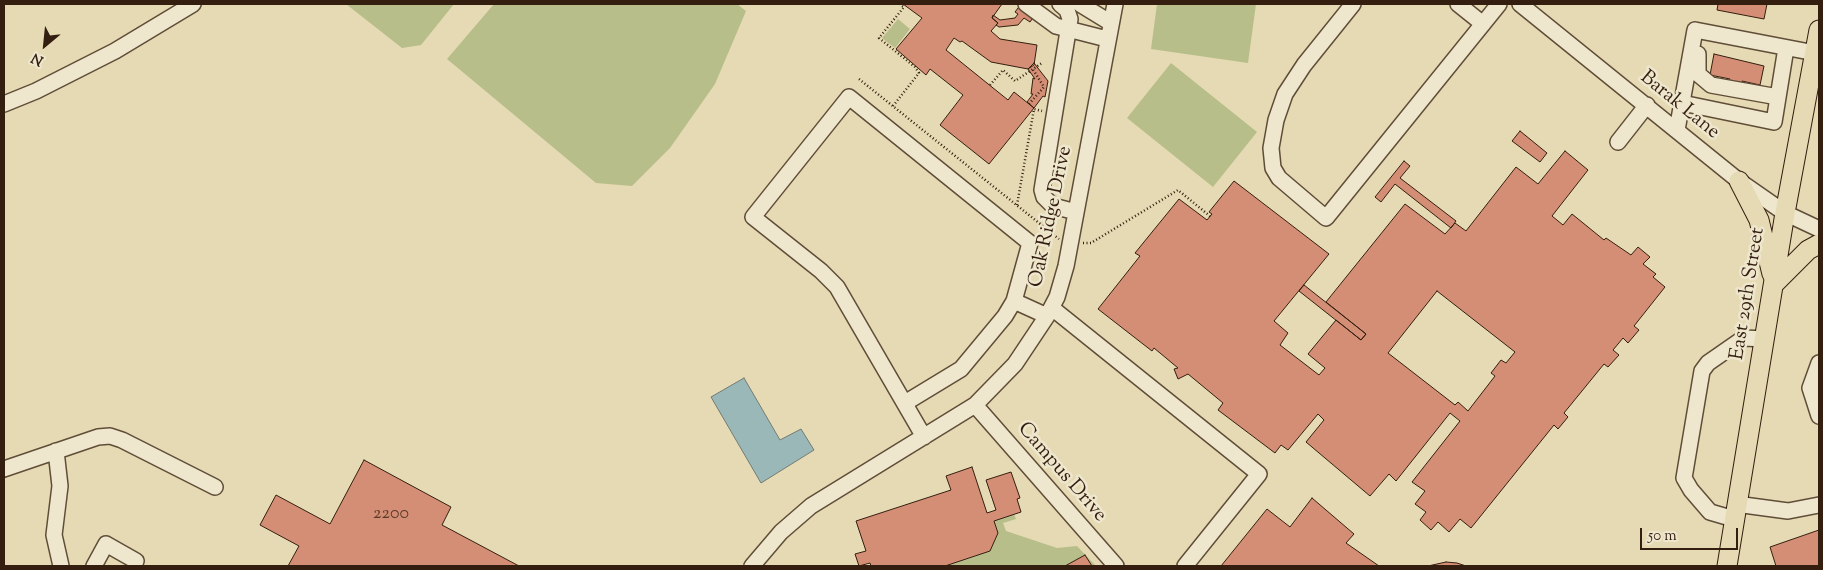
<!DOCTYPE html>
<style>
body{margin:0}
#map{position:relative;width:1823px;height:570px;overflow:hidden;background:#e5dab3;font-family:"Sorts Mill Goudy",serif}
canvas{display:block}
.frame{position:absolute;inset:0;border:5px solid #341e0f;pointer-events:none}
.north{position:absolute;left:20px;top:20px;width:50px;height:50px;-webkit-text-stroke:4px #eee7ce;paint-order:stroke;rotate:208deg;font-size:14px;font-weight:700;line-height:20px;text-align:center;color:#341e0f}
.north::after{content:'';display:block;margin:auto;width:18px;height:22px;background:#341e0f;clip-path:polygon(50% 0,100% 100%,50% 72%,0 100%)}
.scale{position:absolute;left:1640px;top:528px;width:98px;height:22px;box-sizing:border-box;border:2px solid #341e0f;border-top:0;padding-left:6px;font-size:15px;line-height:18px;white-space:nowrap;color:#341e0f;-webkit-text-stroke:4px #eee7ce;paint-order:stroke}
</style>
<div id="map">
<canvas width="1823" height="570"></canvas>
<div class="frame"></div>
<div class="north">N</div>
<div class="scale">50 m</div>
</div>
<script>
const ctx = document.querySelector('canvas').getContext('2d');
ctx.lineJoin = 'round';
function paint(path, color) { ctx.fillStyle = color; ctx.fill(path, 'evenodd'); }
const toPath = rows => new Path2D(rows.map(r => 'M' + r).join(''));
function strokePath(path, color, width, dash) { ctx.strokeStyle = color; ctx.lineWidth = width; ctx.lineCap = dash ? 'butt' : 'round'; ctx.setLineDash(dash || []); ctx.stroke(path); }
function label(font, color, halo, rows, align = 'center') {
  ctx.font = font + ' "Sorts Mill Goudy",serif'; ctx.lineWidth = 5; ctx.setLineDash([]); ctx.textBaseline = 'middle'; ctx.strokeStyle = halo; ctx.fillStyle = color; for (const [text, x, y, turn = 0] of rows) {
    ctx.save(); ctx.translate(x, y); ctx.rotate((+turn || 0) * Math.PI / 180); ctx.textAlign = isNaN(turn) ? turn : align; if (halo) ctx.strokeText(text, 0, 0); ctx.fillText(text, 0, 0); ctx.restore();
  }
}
const green = toPath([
 [346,4,454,4,421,45,402,48],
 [494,4,737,4,746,11,715,84,670,148,632,186,596,183,447,59],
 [1157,4,1256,4,1248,63,1151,49],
 [898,19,910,29,895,48,882,38],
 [1171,63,1257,132,1213,187,1127,118],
 [1014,514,1016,519,1003,523,1006,531,1057,548,1077,546,1096,566,945,566,990,551,998,533,994,521]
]);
const water = toPath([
 [744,378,780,440,801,429,814,450,761,483,711,397,744,378]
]);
const building = toPath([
 [903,4,1002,4,992,18,998,23,991,31,1000,39,1037,45,1034,65,1028,69,991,62,962,41,960,42,954,38,946,50,1008,100,1014,92,1034,108,989,164,940,125,963,95,930,69,926,75,896,49,922,18,903,4],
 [1021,4,1040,8,1030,22,1024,18,1018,25,999,27,996,25,998,23,992,18,993,15,1000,20,1015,18,1018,14,1015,12,1021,4],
 [1718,4,1767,4,1764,19,1717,10,1718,4],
 [1714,54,1764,66,1760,85,1742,81,1742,85,1729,82,1730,79,1710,75,1714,54],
 [1034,63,1048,81,1045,97,1043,96,1034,108,1027,102,1033,94,1031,94,1033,78,1035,79,1028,69,1034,63],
 [1520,131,1547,153,1540,162,1512,141,1520,131],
 [1565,151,1588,170,1552,216,1563,225,1572,214,1604,240,1606,238,1631,255,1638,247,1650,257,1643,264,1656,274,1653,277,1665,287,1634,326,1639,330,1628,343,1623,338,1613,350,1619,355,1608,367,1604,364,1564,413,1568,417,1558,429,1554,425,1471,528,1460,519,1449,532,1438,522,1431,530,1420,520,1426,512,1415,504,1425,491,1412,482,1460,421,1450,413,1396,481,1389,474,1370,496,1306,442,1324,420,1318,414,1288,450,1281,445,1275,453,1218,410,1223,403,1217,398,1188,374,1178,379,1174,369,1178,368,1154,348,1152,351,1098,309,1140,256,1135,253,1179,199,1207,220,1212,214,1209,212,1234,181,1329,254,1274,321,1288,333,1280,345,1319,375,1325,368,1308,354,1336,320,1361,340,1366,334,1326,302,1405,204,1445,234,1455,223,1466,231,1516,167,1538,184,1565,151],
 [1437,291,1515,352,1506,363,1501,360,1491,373,1495,376,1468,411,1458,402,1455,405,1388,353,1437,291],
 [1404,161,1410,166,1400,178,1456,221,1451,228,1395,184,1381,202,1375,197,1404,161],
 [1304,285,1366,334,1361,340,1299,291,1304,285],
 [364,460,451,507,442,525,519,566,288,566,299,546,260,525,276,495,330,524,364,460],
 [972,467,987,513,996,510,986,480,1011,472,1020,498,1017,499,1021,512,994,521,998,533,990,551,945,566,871,566,870,563,859,566,855,554,866,551,856,521,951,490,946,476,972,467],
 [1312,498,1354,534,1346,543,1379,566,1221,566,1267,509,1290,527,1312,498],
 [1819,530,1819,566,1776,566,1770,547,1819,530],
 [1085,555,1092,566,1065,566,1085,555],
 [1446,562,1457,563,1466,566,1428,566,1446,562]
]);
const path = toPath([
 [859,79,1059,239],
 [990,85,1003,70,1015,81,1042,63],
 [1029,104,1044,87,1032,68],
 [893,106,919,73,915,67,879,38,904,7,900,4],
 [1017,205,1034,109,1042,111],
 [1083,243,1091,243,1178,190,1211,217]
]);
const minor = toPath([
 [1026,4,1056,26,1107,39],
 [1060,4,1067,10,1070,19,1042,190,1044,197,1053,206,1076,212],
 [1080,4,1111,23],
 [1353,4,1304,65,1285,94,1276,120,1271,148,1273,168,1279,178,1326,218,1499,4],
 [1458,4,1483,24],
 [1520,4,1739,181,1785,213,1819,229],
 [1698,54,1698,74,1711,85,1778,97],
 [1682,103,1774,122,1786,48],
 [4,104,36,91,115,51,193,4],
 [1677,130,1695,30,1815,53],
 [1618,142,1647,105],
 [1014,301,1047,316],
 [1052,308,1259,474,1185,566],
 [1819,363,1810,388,1819,416],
 [905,403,961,369,1005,316,1014,301,1030,243,849,97,753,217,821,271,837,287,924,437],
 [975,405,1116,566],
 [56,451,60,486,54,535,61,566],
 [4,469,98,437,110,436,122,440,215,487],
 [1736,504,1788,511,1819,505],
 [1734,519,1710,512,1691,490,1684,478,1702,371,1708,363,1744,338,1765,339],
 [94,566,106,544,136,561],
 [752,566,781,532,811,506,975,405,1015,364,1047,316,1057,297,1066,266,1115,4]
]);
const major = toPath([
 [1739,181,1759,220,1772,274],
 [1774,284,1808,250,1819,244],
 [1727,566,1785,213,1819,30]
]);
const numberNames = [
 ["2200",391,515]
];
const streetNames = [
 ["Barak Lane",1679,106,39],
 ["Oak Ridge Drive",1052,217,-78],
 ["East 29th Street",1749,294,-81],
 ["Campus Drive",1061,473,49]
];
paint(green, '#b7be8a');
paint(water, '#9bb8b8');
strokePath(water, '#727a74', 1);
paint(building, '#d48e75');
strokePath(building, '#341e0f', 1);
strokePath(minor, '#604d38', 18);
strokePath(major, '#341e0f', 21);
strokePath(path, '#341e0f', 2.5, [1, 2.5]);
strokePath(minor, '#eee7ce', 15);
strokePath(major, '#e5dab3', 19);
label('18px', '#5c3a28', null, numberNames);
label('20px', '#341e0f', '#eee7ce', streetNames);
</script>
